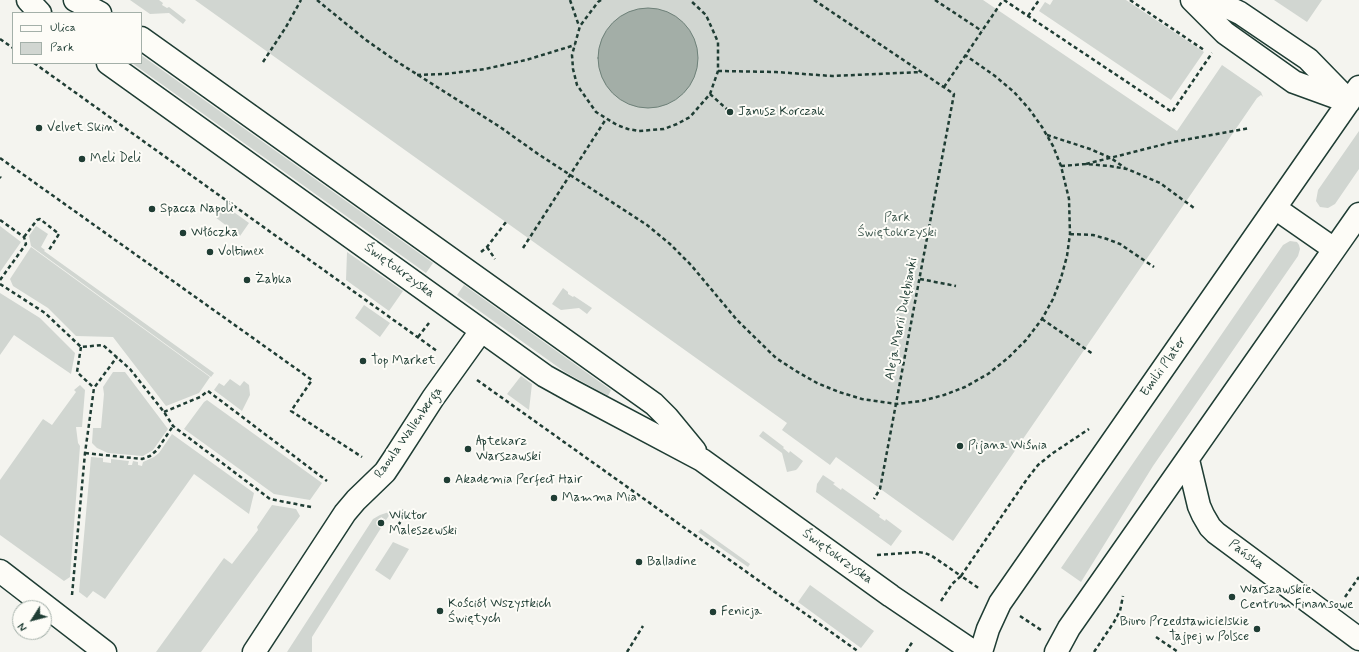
<!DOCTYPE html>
<meta charset="utf-8">
<style>
body{margin:0}
#map{position:relative;width:1359px;height:652px;overflow:hidden;background:#f4f4ef;font-family:Mynerve,sans-serif}
canvas{display:block}
.legend{position:absolute;left:12px;top:12px;width:130px;height:52px;box-sizing:border-box;background:#fdfcf7;border:1px solid #a4b0a9;margin:0;padding:5px 7px;list-style:none;font-size:12px;color:#1f3d34}
.legend li{display:flex;align-items:center;gap:8px;height:20px}
.legend b{width:20px;border:1px solid #a4b0a9}
.north{position:absolute;left:12px;top:600px;width:40px;height:40px;box-sizing:border-box;background:#fdfcf7;border:1px solid #a4b0a9;border-radius:50%;rotate:234deg;font-size:11px;font-weight:700;line-height:16px;text-align:center;color:#1f3d34}
.north::after{content:'';display:block;margin:auto;width:14px;height:18px;background:#1f3d34;clip-path:polygon(50% 0,100% 100%,50% 72%,0 100%)}
</style>
<div id="map">
<canvas width="1359" height="652"></canvas>
<ul class="legend">
<li><b style="height:5px;background:#fdfcf7"></b>Ulica</li>
<li><b style="height:11px;background:#d1d6d1"></b>Park</li>
</ul>
<div class="north">N</div>
</div>
<script>
const ctx = document.querySelector('canvas').getContext('2d');
ctx.lineJoin = 'round';
function paint(path, color) { ctx.fillStyle = color; ctx.fill(path, 'evenodd'); }
const toPath = rows => new Path2D(rows.map(r => 'M' + r).join(''));
function strokePath(path, color, width, dash) { ctx.strokeStyle = color; ctx.lineWidth = width; ctx.lineCap = dash ? 'butt' : 'round'; ctx.setLineDash(dash || []); ctx.stroke(path); }
function label(font, color, halo, rows, align = 'center') {
  ctx.font = font + ' Mynerve,sans-serif'; ctx.lineWidth = 4; ctx.setLineDash([]); ctx.textBaseline = 'middle'; ctx.strokeStyle = halo; ctx.fillStyle = color; for (const [text, x, y, turn = 0] of rows) {
    ctx.save(); ctx.translate(x, y); ctx.rotate((+turn || 0) * Math.PI / 180); ctx.textAlign = isNaN(turn) ? turn : align; if (halo) ctx.strokeText(text, 0, 0); ctx.fillText(text, 0, 0); ctx.restore();
  }
}
const green = toPath([
 [130,0,159,0,163,3,162,5,167,8,169,7,186,20,183,24,169,13,150,14],
 [195,0,983,0,1177,131,1222,65,1261,92,1263,97,1261,95,1257,98,953,541,836,457,830,465,782,430,787,423],
 [1053,0,1126,0,1204,52,1171,100,1039,11,1045,2,1050,5],
 [1274,0,1322,0,1307,22],
 [141,55,433,263,426,273,132,63,141,63],
 [1359,131,1359,169,1335,204,1328,208,1320,207,1316,201,1318,190],
 [224,205,249,223,240,236,215,217],
 [0,226,21,242,0,272],
 [36,226,48,234,41,247,45,250,44,251,214,373,211,377,31,246,29,236],
 [1290,241,1297,242,1299,245,1300,249,1298,256,1153,466,1081,582,1061,568,1283,245],
 [31,247,210,377,199,393,166,406,113,337,76,336,48,308,13,286,10,279],
 [347,252,403,291,389,311,346,280],
 [464,285,611,390,608,396,565,372,457,295],
 [563,288,568,292,568,294,573,297,574,296,592,308,587,314,579,308,561,310,552,304],
 [0,293,40,318,75,353,71,374,14,335,0,355],
 [364,305,390,323,380,337,355,318],
 [113,372,125,372,168,429,153,450,143,456,108,453,97,448,92,443,93,428,101,428,104,394,103,387],
 [521,376,532,384,529,410,507,394],
 [230,379,240,386,244,381,249,385,250,395,242,411,214,390,219,383,224,386],
 [80,385,85,390,82,427,76,427,78,443,80,446,70,577,64,581,0,535,0,480,43,419,52,425,76,392,74,390],
 [207,400,322,483,310,500,274,494,184,429,204,402],
 [763,431,784,447,783,448,789,453,790,451,803,461,798,468,796,470,787,472,782,453,759,436],
 [172,434,254,493,249,514,194,474,105,599,93,591,87,598,79,592,91,457,103,458,103,462,111,463,111,459,129,461,128,465,132,465,133,461,138,462,138,465,142,466,143,462,154,457,159,453],
 [823,475,835,483,833,484,841,490,842,488,880,515,879,517,885,521,886,519,902,531,891,546,816,492,817,484],
 [272,505,296,509,300,516,201,652,156,652,224,558,232,564,258,530,257,527],
 [392,511,386,520,381,517,377,525,381,528,312,637,312,652,287,652,373,519,380,515],
 [701,529,750,564,748,567,698,532],
 [393,542,409,549,390,580,375,570],
 [810,585,874,631,861,648,798,602]
]);
const water = toPath([
 '598 58a50 50 0 1 1 100 0a50 50 0 1 1-100 0Z'
]);
const path = toPath([
 [317,0,366,40,396,61,500,127,538,154,647,225,670,244,691,265,737,320,776,358,796,371,817,383,839,392,862,399,897,404,921,401,944,395,965,387,988,374,1008,358,1026,340,1042,319,1053,299,1061,278,1067,256,1070,234,1069,199,1061,166,1053,146,1042,127,1030,110,1014,92,995,76,965,55],
 [570,0,579,26],
 [601,0,598,2,580,26,572,55,573,69,577,85,596,112,617,125,628,129,639,131,664,129,677,124,690,117,710,94,718,71,718,42,706,15,690,0],
 [814,0,954,94,880,489,874,499],
 [935,0,982,31],
 [1004,0,1172,112,1212,53],
 [1130,0,1204,50],
 [1028,16,1039,0],
 [0,39,13,48],
 [263,62,286,27,301,0],
 [34,63,437,351],
 [718,71,776,72,832,76,921,72],
 [417,75,445,74,485,69,526,60,575,45],
 [944,87,1003,0],
 [710,94,730,112],
 [1047,135,1090,149,1111,158,1125,168],
 [0,158,312,380,291,411,362,457],
 [1086,164,1173,142,1250,128],
 [1061,166,1086,164,1110,166,1127,169,1160,183,1194,208],
 [0,177,1,178],
 [0,220,24,237,26,244,0,280],
 [1070,234,1093,235,1107,239,1120,244,1154,267],
 [24,237,37,220,40,219,59,234,49,250],
 [487,247,495,259],
 [523,248,606,119],
 [481,252,487,247,506,222],
 [920,279,956,286],
 [0,284,45,313,81,347,103,345,130,369,164,412,173,426,270,499,311,507],
 [1042,319,1093,354],
 [418,337,429,323],
 [81,347,77,372,94,388],
 [477,380,859,652],
 [164,412,200,397,208,391,327,481],
 [85,453,142,459,150,456,157,450,173,426],
 [392,529,399,524,404,516,402,510],
 [877,555,918,552,925,553,932,556,961,576,1027,479,1038,465,1053,453,1089,429],
 [72,595,85,453,94,388,117,357],
 [1345,597,1359,577],
 [941,601,952,584,961,576,980,589],
 [1020,616,1041,630],
 [1156,637,1178,652],
 [627,652,643,626],
 [906,652,913,641],
 [1094,652,1114,622,1120,611,1123,596]
]);
const minor = toPath([
 [28,0,40,13],
 [75,0,100,13],
 [1192,0,1225,33,1294,82,1349,102],
 [1213,0,1240,13,1308,59,1346,98],
 [141,38,654,404,667,417,695,451],
 [108,63,545,376,572,391,702,460,891,596,974,652],
 [1275,208,1334,249],
 [1188,460,1199,506,1203,515,1210,527,1216,533,1359,639],
 [0,571,105,652],
 [254,652,345,513,356,500,385,472,393,460,433,398,481,331],
 [981,652,988,629,1000,603,1359,87],
 [1056,652,1069,628,1359,214]
]);
const markers = [
 [730,112,4,"#1f3d34"],
 [39,128,4,"#1f3d34"],
 [82,159,4,"#1f3d34"],
 [152,209,4,"#1f3d34"],
 [183,233,4,"#1f3d34"],
 [210,252,4,"#1f3d34"],
 [247,280,4,"#1f3d34"],
 [363,361,4,"#1f3d34"],
 [960,446,4,"#1f3d34"],
 [468,449,4,"#1f3d34"],
 [447,480,4,"#1f3d34"],
 [554,498,4,"#1f3d34"],
 [381,523,4,"#1f3d34"],
 [639,562,4,"#1f3d34"],
 [1232,597,4,"#1f3d34"],
 [440,611,4,"#1f3d34"],
 [713,612,4,"#1f3d34"],
 [1257,629,4,"#1f3d34"]
];
const poiNames = [
 ["Janusz Korczak",738,112],
 ["Velvet Skin",47,128],
 ["Meli Deli",90,159],
 ["Spacca Napoli",160,209],
 ["Włóczka",191,233],
 ["Voltimex",218,252],
 ["Żabka",255,280],
 ["Top Market",371,361],
 ["Aptekarz",476,442],
 ["Warszawski",476,457],
 ["Pijana Wiśnia",968,446],
 ["Akademia Perfect Hair",455,480],
 ["Mamma Mia",562,498],
 ["Wiktor",389,516],
 ["Maleszewski",389,531],
 ["Balladine",647,562],
 ["Warszawskie",1240,590],
 ["Centrum Finansowe",1240,605],
 ["Kościół Wszystkich",448,604],
 ["Świętych",448,619],
 ["Fenicja",721,612],
 ["Biuro Przedstawicielskie",1249,622,"right"],
 ["Tajpej w Polsce",1249,637,"right"]
];
const parkNames = [
 ["Park",897,218],
 ["Świętokrzyski",897,233]
];
const streetNames = [
 ["Świętokrzyska",399,271,36],
 ["Aleja Marii Dulębianki",902,319,-79],
 ["Emilii Plater",1164,367,-55],
 ["Raoula Wallenberga",409,433,-55],
 ["Pańska",1246,555,37],
 ["Świętokrzyska",837,557,36]
];
paint(green, '#d1d6d1');
paint(water, '#a3aea7');
strokePath(water, '#6e8179', 1);
strokePath(minor, '#1f3d34', 25);
strokePath(path, '#1f3d34', 2.5, [4, 3]);
strokePath(minor, '#fdfcf7', 22);
for (const [x, y, r, color] of markers) { const dot = new Path2D(); dot.arc(x, y, r, 0, 2 * Math.PI); ctx.fillStyle = color; ctx.fill(dot); strokePath(dot, '#fdfcf7', 1.5); }
label('13px', '#1f3d34', '#fdfcf7', poiNames, 'left');
label('13px', '#435c53', '#fdfcf7', parkNames);
label('13px', '#1f3d34', '#fdfcf7', streetNames);
</script>
